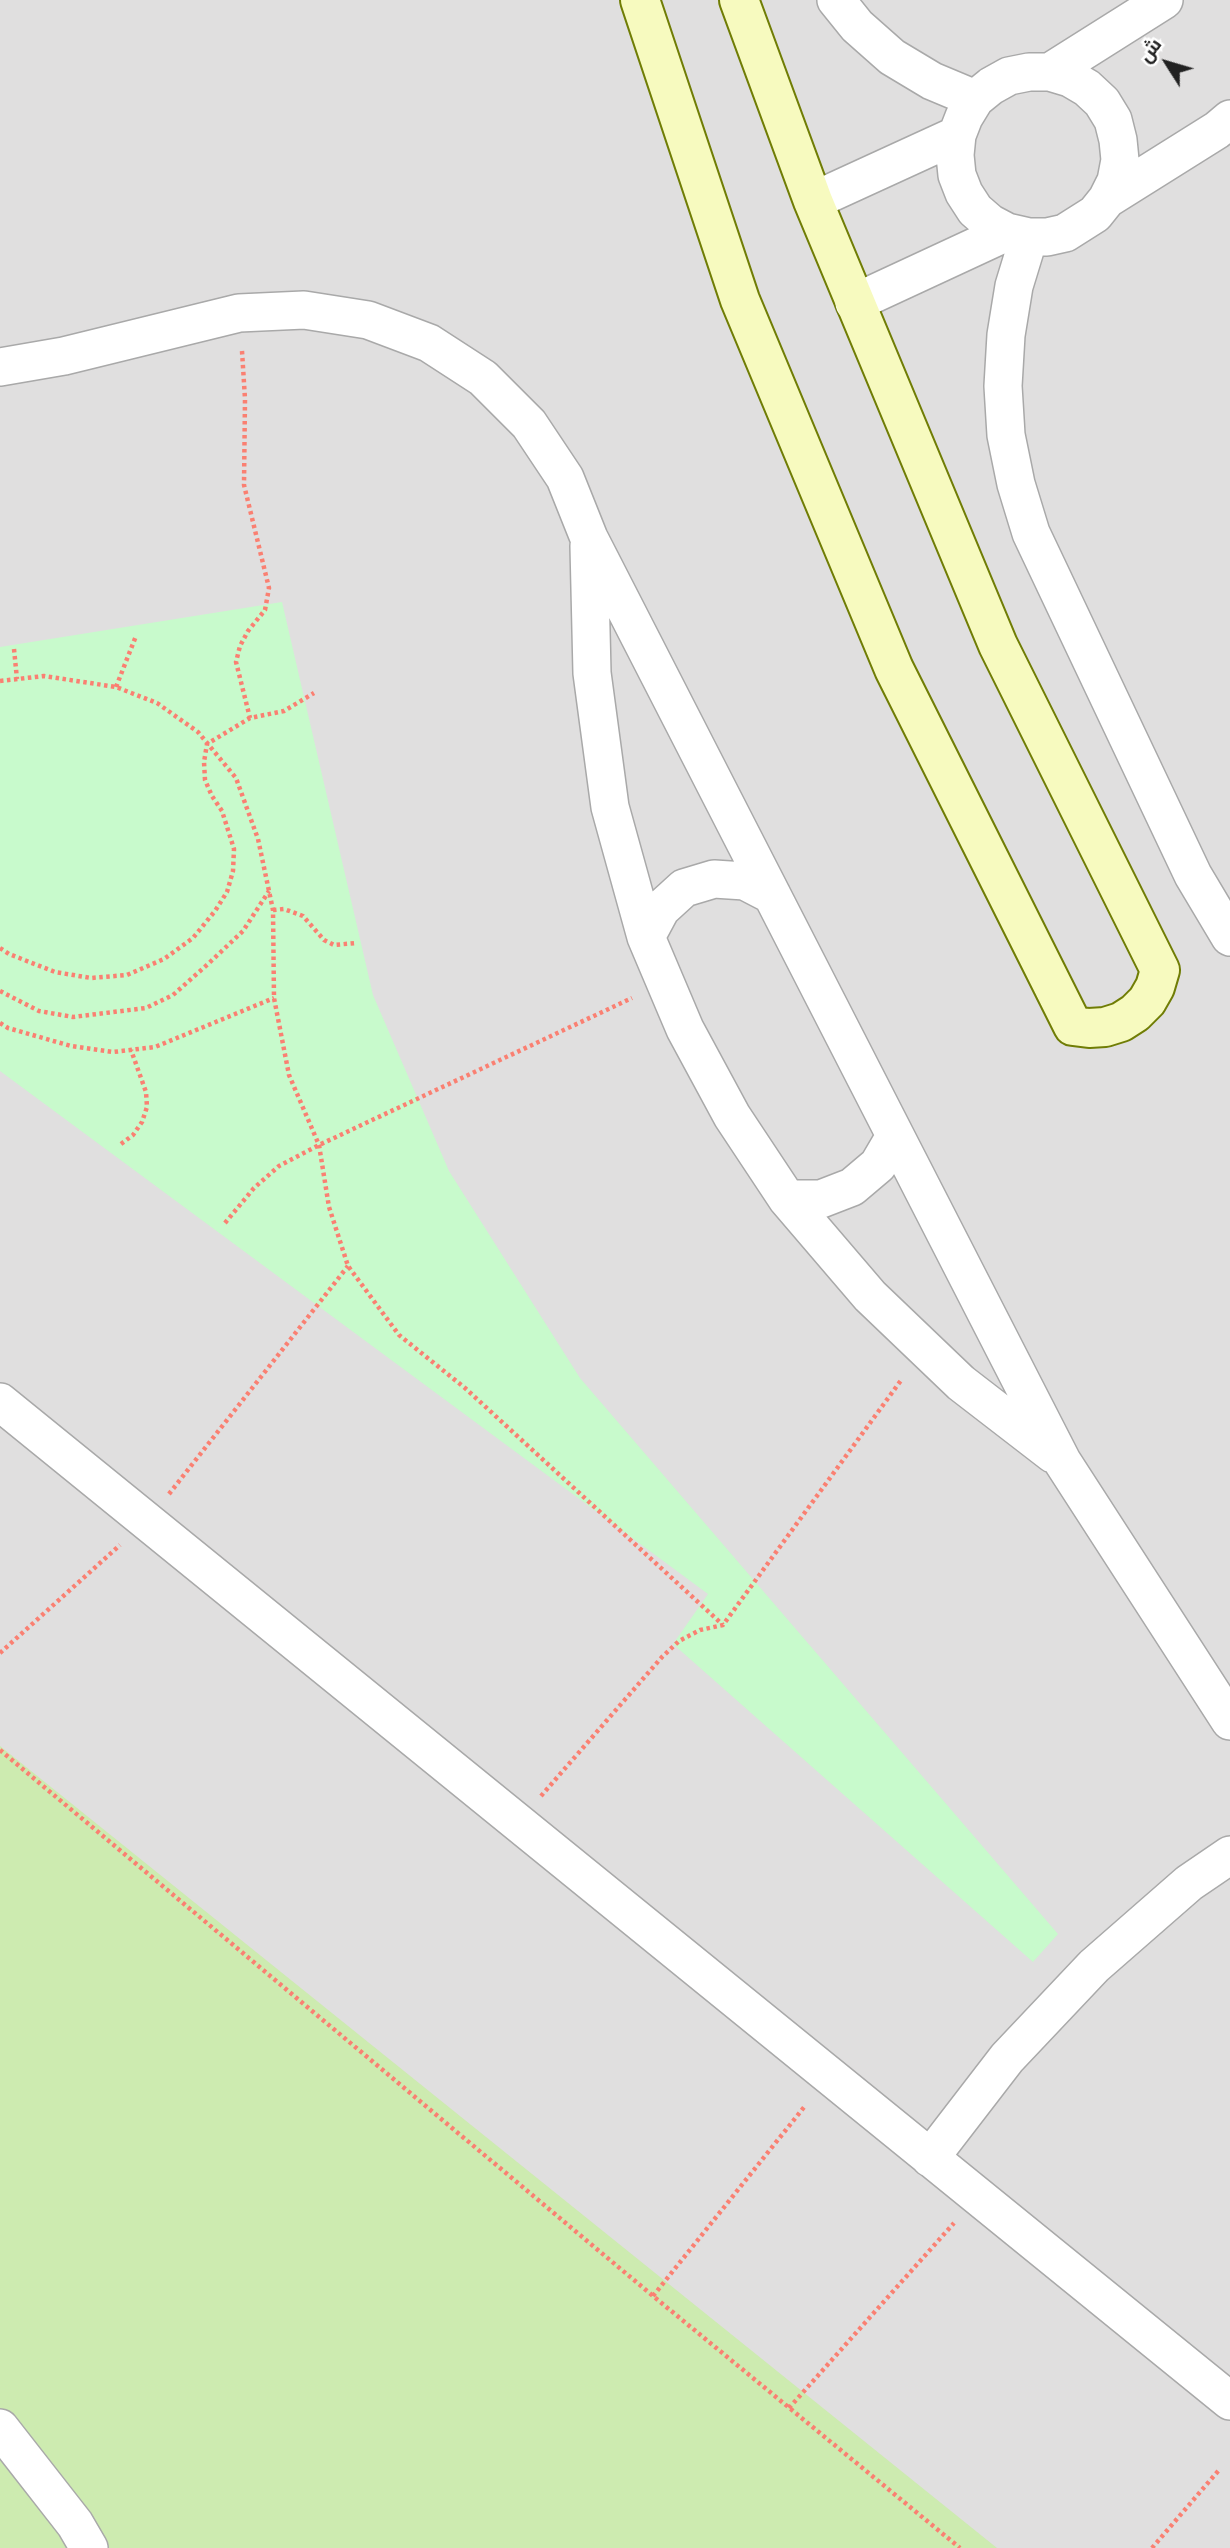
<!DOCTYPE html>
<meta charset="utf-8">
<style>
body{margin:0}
#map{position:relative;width:1230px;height:2548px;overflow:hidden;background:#f2efe9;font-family:"Fira Sans",Cairo,sans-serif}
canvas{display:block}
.north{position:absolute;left:1132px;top:28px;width:70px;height:70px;-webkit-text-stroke:5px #fff;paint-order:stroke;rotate:307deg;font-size:19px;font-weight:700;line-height:28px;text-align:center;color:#222}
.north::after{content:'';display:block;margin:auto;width:24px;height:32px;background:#222;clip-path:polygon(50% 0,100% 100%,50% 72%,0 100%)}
</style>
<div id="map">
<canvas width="1230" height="2548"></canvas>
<div class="north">ش</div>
</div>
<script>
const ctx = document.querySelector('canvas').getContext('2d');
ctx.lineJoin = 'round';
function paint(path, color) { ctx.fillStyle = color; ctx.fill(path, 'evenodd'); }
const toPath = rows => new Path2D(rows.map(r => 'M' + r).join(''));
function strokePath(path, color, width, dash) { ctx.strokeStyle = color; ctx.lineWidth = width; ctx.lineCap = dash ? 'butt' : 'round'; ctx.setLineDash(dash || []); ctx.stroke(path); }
const residential = toPath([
 [0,0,1230,0,1230,2548,0,2548]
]);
const grass = toPath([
 [0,1746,997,2548,0,2548]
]);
const park = toPath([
 [282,602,373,995,449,1171,580,1378,1058,1934,1033,1962,673,1644,708,1594,0,1071,0,647]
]);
const path = toPath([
 [242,351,245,399,244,485,269,588,265,610,248,631,240,646,236,662,250,718],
 [14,649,17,679],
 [0,681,44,676,116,687,157,703,198,732,236,778,258,839,273,910,274,998,289,1075,319,1145,329,1207,348,1266,399,1335,465,1388,723,1625],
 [116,687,136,636],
 [273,910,284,909,303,916,324,940,334,945,356,943],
 [0,948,9,954,55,972,91,978,127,975,164,959,193,938,215,911,227,892,233,871,234,849,222,811,212,796,205,780,204,762,207,744,250,718,284,711,314,693],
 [0,991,39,1011,73,1017,146,1008,173,995,208,964,243,931,269,891],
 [0,1023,8,1028,71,1046,113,1052,155,1047,274,998],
 [121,1144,133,1135,142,1122,147,1107,146,1092,131,1050],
 [225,1223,254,1188,279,1166,319,1145,632,998],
 [169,1494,348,1266],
 [0,1653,120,1545],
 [0,1750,653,2296,960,2548],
 [541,1796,662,1657,679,1641,700,1630,723,1625,902,1379],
 [653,2296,805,2106],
 [789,2408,954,2223],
 [1152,2548,1219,2470]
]);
const minor = toPath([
 [836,0,857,26,892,57,932,81,975,99],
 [1050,72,1164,0],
 [1107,199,1217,130,1230,119],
 [813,201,957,135,964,117,975,99,991,86,1009,76,1029,72,1050,72,1070,78,1087,88,1102,102,1113,120,1118,140,1120,160,1116,181,1107,199,1095,214,1065,233,1047,237,1029,237,1007,232,990,223,975,210,964,193,957,175,955,155,957,135],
 [1029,237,1014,286,1006,335,1003,386,1006,435,1016,484,1031,533,1193,875,1230,937],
 [854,303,1007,232],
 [0,367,64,356,239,313,304,310,368,320,429,343,483,378,529,424,565,478,589,538,1062,1461,1230,1721],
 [589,546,592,673,610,807,646,937,685,1029,732,1116,787,1199,870,1296,961,1383,1053,1454],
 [646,937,661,909,684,888,714,879,745,881,772,895],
 [787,1199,821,1199,852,1187,878,1165,895,1136],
 [0,1402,1230,2401],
 [930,2158,1007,2058,1094,1966,1189,1883,1230,1855],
 [0,2428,75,2524,89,2548]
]);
const secondary = toPath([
 [640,0,740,300,894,669,1073,1026,1089,1028,1105,1027,1121,1022,1135,1013,1147,1001,1155,987,1160,970,998,645,813,201,739,0]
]);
paint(residential, '#e0dfdf');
paint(grass, '#cdebb0');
paint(park, '#c8facc');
strokePath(minor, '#a9a9a9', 40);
strokePath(secondary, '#707d05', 42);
strokePath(path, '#fa8072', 4.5, [3.5, 3.5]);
strokePath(minor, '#fff', 37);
strokePath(secondary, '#f7fabf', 38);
</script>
